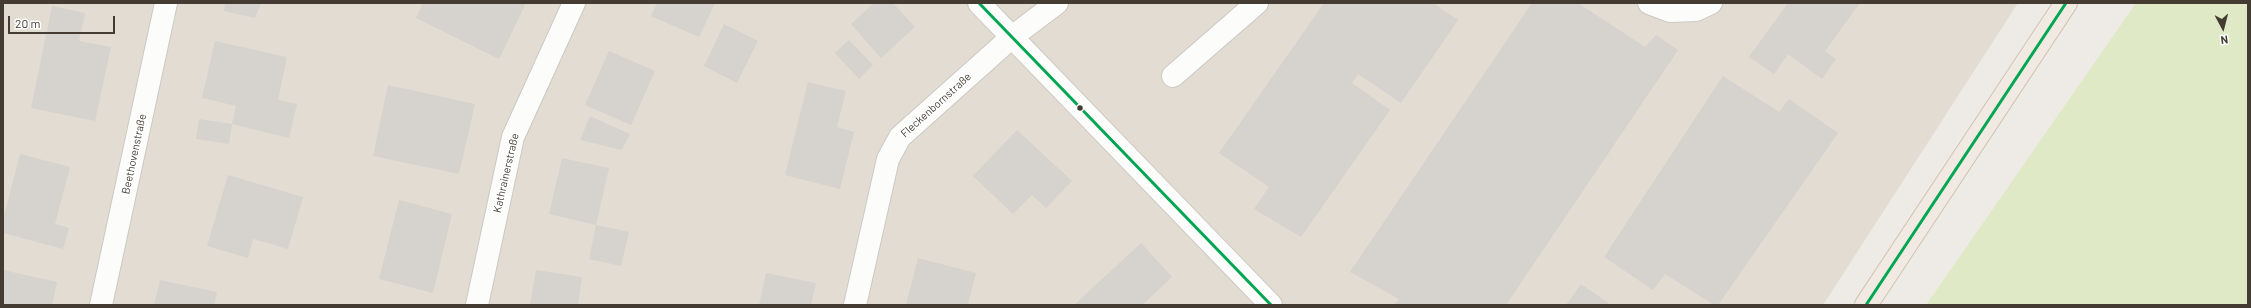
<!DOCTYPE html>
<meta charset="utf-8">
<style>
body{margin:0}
#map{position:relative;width:2251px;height:308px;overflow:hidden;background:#eeebe6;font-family:Barlow,sans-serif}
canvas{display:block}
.frame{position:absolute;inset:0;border:4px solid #443c33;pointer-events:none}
.north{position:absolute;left:2203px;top:8px;width:40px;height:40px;-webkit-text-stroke:3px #fff;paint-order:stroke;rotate:173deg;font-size:11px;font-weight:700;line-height:16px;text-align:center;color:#443c33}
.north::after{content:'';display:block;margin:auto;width:14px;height:18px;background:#443c33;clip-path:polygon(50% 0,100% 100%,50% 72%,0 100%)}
.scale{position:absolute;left:8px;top:16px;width:107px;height:18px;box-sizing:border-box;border:2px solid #443c33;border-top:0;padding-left:5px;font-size:12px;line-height:14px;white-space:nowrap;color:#443c33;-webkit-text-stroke:3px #fff;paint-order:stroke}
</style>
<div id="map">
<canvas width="2251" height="308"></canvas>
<div class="frame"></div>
<div class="north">N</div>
<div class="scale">20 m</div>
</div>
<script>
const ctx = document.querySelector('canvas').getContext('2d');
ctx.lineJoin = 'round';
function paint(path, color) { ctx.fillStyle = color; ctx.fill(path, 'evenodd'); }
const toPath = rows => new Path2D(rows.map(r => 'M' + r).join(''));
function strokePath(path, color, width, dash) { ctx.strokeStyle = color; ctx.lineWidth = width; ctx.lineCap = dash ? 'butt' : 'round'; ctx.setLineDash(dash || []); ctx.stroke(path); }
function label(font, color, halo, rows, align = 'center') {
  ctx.font = font + ' Barlow,sans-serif'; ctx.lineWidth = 3; ctx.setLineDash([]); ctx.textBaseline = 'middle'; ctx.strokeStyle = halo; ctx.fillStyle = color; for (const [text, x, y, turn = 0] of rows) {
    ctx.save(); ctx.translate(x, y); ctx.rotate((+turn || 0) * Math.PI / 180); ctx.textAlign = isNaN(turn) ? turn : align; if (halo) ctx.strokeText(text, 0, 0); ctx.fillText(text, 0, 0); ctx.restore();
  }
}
const residential = toPath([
 [3,3,2018,3,1823,305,3,305]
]);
const green = toPath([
 [2136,3,2248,3,2248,305,1926,305]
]);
const building = toPath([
 [225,3,261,3,255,18,224,11],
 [423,3,526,3,499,59,416,18],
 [657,3,715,3,699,37,651,16],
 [874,3,893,3,915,27,881,58,851,24],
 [1324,3,1433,3,1458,20,1401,103,1358,74,1352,83,1390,110,1301,237,1254,209,1269,187,1219,153],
 [1532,3,1578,3,1645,47,1656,35,1678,50,1506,305,1394,305,1399,299,1350,272],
 [1788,3,1860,3,1825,51,1836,59,1822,79,1788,54,1774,74,1749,57],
 [52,6,85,13,79,41,111,47,95,121,31,108],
 [724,24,758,41,737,83,704,66],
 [849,40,873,65,859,79,835,53],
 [215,41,287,57,278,100,297,104,289,138,232,124,236,106,202,98],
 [609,51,655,71,631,125,585,105],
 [1723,76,1779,112,1789,99,1838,133,1718,305,1714,305,1665,274,1653,290,1604,257],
 [808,82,846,91,837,127,854,132,840,189,785,175],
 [388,85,475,104,459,174,373,156],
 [590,116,630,134,622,150,580,140],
 [199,119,232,124,229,144,196,139],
 [1017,130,1072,181,1046,208,1032,195,1013,214,973,176],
 [20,154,70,167,55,224,69,228,63,249,3,233,3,220],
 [562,158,609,168,596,225,549,214],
 [228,175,303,197,288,249,253,239,248,258,207,246],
 [399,200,452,214,433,293,379,279],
 [596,225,629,232,621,266,589,259],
 [1141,243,1172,277,1142,305,1074,305],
 [918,258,976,273,968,305,906,305],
 [3,270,57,282,52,305,3,305],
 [536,270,582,277,578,305,530,305],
 [766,273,816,283,811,305,759,305],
 [160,280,217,292,214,305,154,305],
 [1581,284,1611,305,1566,305]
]);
const minor = toPath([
 [979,3,1271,305],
 [1649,3,1670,11,1696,10,1711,3],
 [1173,76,1257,3],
 [101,305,166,3],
 [477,305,513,137,574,3],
 [855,305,888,159,900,137,1012,37,1057,3]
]);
const major = toPath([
 [1866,305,2066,3]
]);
const bus1 = toPath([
 [979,3,1271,305],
 [1866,305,2066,3]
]);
const markers = [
 [1080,108,3.5,"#443c33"]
];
const streetNames = [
 ["Fleckenbornstraße",936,105,-42],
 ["Beethovenstraße",134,154,-78],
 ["Kathrainerstraße",506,173,-77]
];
paint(residential, '#e3dcd3');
paint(green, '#dfe9c6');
paint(building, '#d6d2ce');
strokePath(minor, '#ccc9c4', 24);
strokePath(major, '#d1c5b3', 24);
strokePath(minor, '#fcfcfb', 22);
strokePath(major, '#f0eae2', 22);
strokePath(bus1, '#00a651', 3);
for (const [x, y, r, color] of markers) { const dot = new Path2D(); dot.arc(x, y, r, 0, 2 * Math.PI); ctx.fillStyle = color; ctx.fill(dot); strokePath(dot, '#fff', 1.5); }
label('11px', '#443c33', '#fff', streetNames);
</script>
